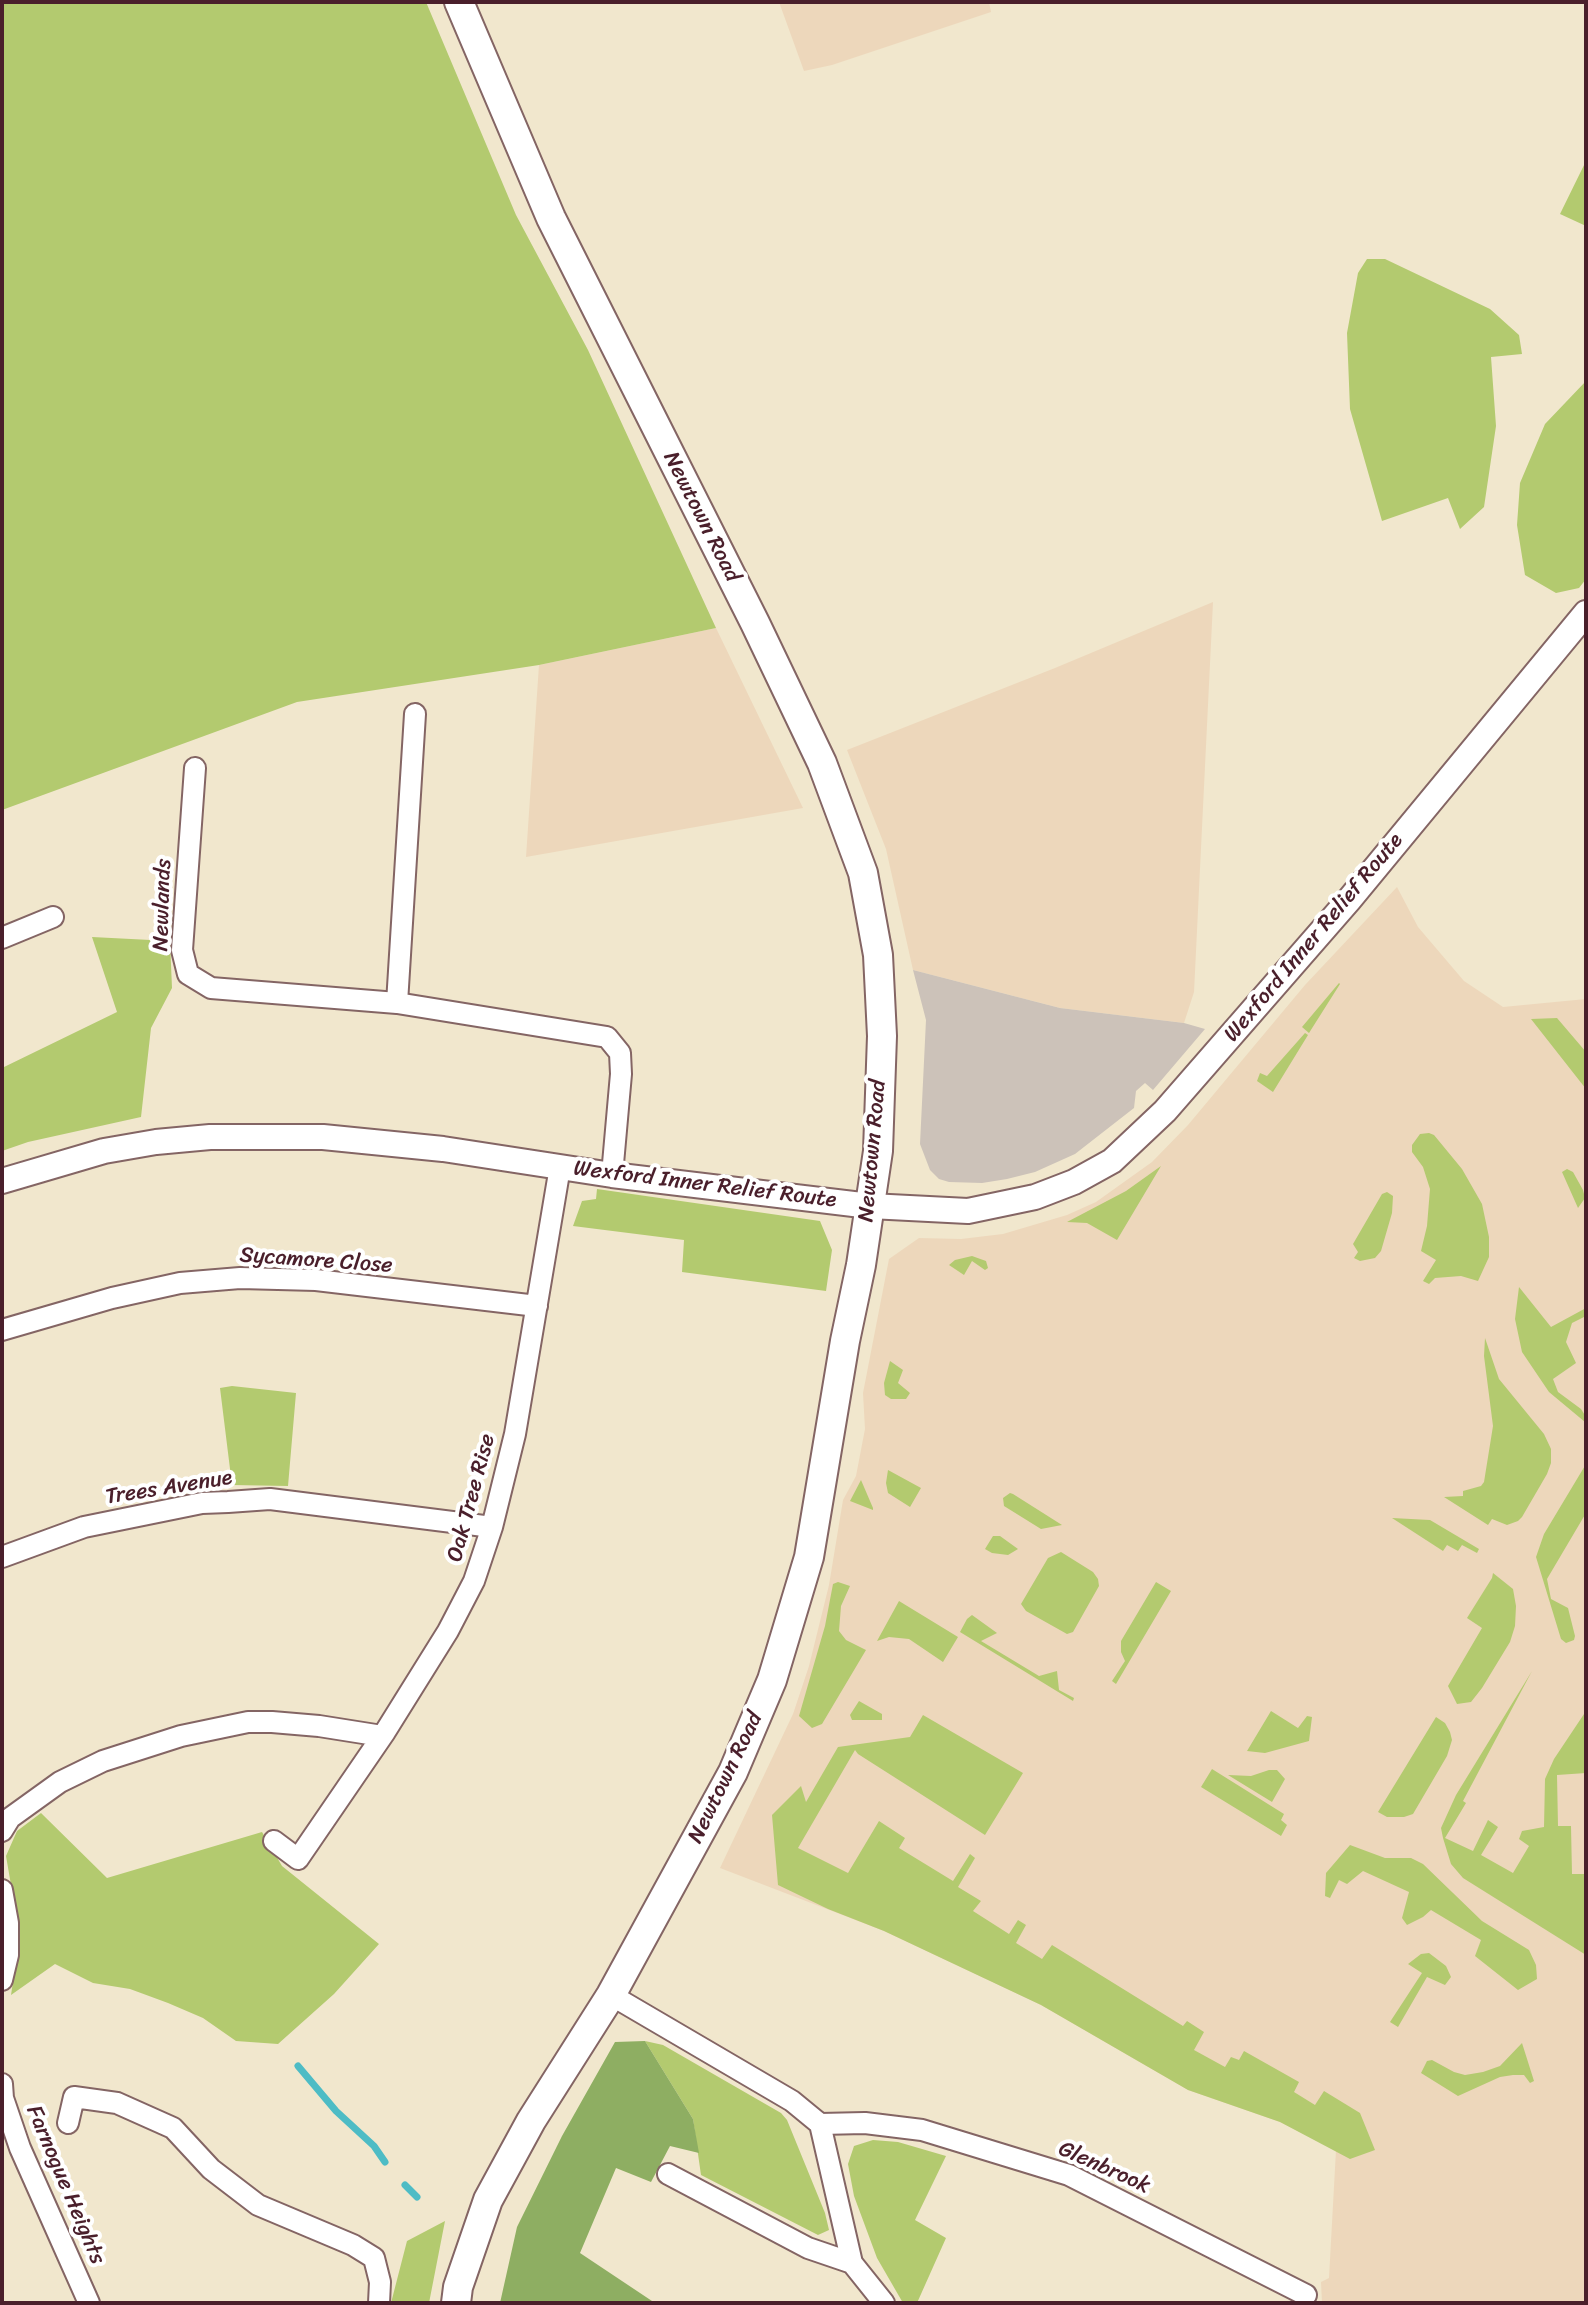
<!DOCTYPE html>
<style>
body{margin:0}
#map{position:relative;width:1588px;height:2305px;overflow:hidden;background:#f1e7cd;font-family:Sriracha,sans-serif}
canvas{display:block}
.frame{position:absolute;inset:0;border:4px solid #4a1f2b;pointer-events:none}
</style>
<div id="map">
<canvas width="1588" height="2305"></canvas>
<div class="frame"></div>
</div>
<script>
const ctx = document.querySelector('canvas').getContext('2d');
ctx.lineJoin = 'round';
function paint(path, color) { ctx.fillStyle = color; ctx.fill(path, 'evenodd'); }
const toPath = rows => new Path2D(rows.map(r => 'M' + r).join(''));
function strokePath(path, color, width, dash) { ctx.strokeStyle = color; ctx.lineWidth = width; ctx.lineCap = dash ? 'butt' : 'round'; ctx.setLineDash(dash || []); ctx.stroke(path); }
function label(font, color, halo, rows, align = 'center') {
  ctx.font = font + ' Sriracha,sans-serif'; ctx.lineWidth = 8; ctx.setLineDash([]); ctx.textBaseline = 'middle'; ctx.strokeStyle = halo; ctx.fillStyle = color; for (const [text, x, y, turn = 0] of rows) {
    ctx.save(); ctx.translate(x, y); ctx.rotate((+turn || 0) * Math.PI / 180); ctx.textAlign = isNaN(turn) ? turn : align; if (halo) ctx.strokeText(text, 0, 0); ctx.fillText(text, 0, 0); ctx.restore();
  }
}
const built = toPath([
 [779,2,989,2,991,12,832,65,804,71],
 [1213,602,1194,992,1184,1023,1060,1008,913,970,886,849,847,750,1055,668],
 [716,628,803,808,526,857,539,665],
 [1397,887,1418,927,1464,981,1503,1007,1586,999,1586,2303,1322,2303,1321,2282,1329,2278,1336,2150,1280,2122,1188,2090,1041,2005,884,1931,720,1868,793,1714,809,1666,829,1585,843,1500,856,1476,865,1429,863,1393,889,1259,919,1238,961,1239,1003,1234,1067,1215,1096,1202,1152,1162,1188,1125,1305,985]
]);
const industrial = toPath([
 [913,970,1060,1008,1184,1023,1205,1029,1153,1090,1145,1083,1136,1091,1134,1108,1075,1154,1035,1172,1007,1179,982,1183,949,1182,939,1179,930,1170,920,1144,926,1020]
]);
const green = toPath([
 [2,2,426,2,516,215,588,350,716,628,539,665,297,702,2,810],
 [1586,161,1586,226,1560,214],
 [1367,259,1385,259,1490,309,1519,335,1522,354,1491,357,1496,426,1484,507,1460,529,1448,498,1382,521,1350,409,1347,333,1358,273],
 [1586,381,1586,579,1579,588,1556,593,1525,575,1517,525,1520,483,1545,424],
 [92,937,170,941,172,988,151,1028,141,1117,28,1142,2,1151,2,1068,117,1012],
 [1339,983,1340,984,1309,1033,1302,1027],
 [1557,1018,1586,1052,1586,1089,1531,1019],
 [1305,1033,1308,1035,1273,1092,1257,1081,1260,1073,1267,1076],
 [1429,1133,1434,1135,1462,1169,1482,1204,1489,1237,1489,1257,1478,1281,1461,1276,1435,1278,1429,1284,1423,1281,1436,1260,1421,1251,1427,1226,1430,1189,1423,1167,1412,1152,1412,1145,1420,1134],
 [1161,1166,1117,1240,1087,1223,1067,1222,1126,1191],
 [1567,1169,1573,1172,1583,1190,1585,1198,1578,1208,1562,1172],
 [597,1189,820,1221,832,1250,826,1291,682,1272,684,1240,573,1226,582,1201,596,1199],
 [1387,1192,1393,1196,1392,1213,1381,1251,1375,1258,1360,1261,1354,1258,1358,1252,1353,1244,1382,1194],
 [972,1256,986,1261,988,1268,985,1270,972,1261,964,1275,949,1265,955,1260],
 [1519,1287,1551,1327,1586,1308,1586,1316,1572,1323,1566,1342,1576,1363,1553,1379,1558,1392,1581,1409,1586,1417,1586,1429,1585,1422,1549,1392,1522,1352,1515,1319],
 [1485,1338,1499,1379,1544,1434,1551,1449,1551,1463,1547,1474,1522,1517,1518,1521,1507,1525,1492,1519,1488,1525,1444,1497,1463,1496,1463,1491,1481,1486,1484,1482,1493,1426,1484,1356],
 [890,1361,903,1370,898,1383,910,1393,906,1399,891,1399,885,1395,884,1383],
 [232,1386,296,1393,288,1486,232,1485,220,1388],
 [1586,1464,1586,1513,1547,1579,1551,1599,1568,1608,1575,1636,1574,1640,1566,1643,1561,1639,1536,1557,1544,1534],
 [888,1470,921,1488,910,1507,888,1493,886,1483],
 [861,1480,873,1508,873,1510,850,1501],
 [1010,1493,1013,1494,1062,1525,1041,1529,1004,1506,1003,1498],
 [1392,1518,1430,1520,1479,1549,1477,1553,1462,1545,1458,1551,1447,1545,1443,1551],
 [993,1536,1000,1536,1018,1549,1008,1555,992,1553,985,1549],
 [1061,1552,1093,1572,1098,1579,1099,1586,1073,1632,1067,1634,1026,1611,1021,1604,1048,1558],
 [1493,1573,1513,1589,1516,1606,1515,1626,1510,1642,1482,1688,1471,1702,1457,1704,1448,1686,1482,1628,1467,1618,1492,1578],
 [838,1582,850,1586,841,1606,839,1631,846,1640,866,1650,822,1724,812,1728,799,1716,825,1626,833,1584],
 [1156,1582,1171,1591,1116,1684,1112,1681,1125,1661,1121,1652,1121,1641],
 [899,1601,958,1637,943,1662,909,1639,889,1637,877,1641],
 [972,1615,997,1633,981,1641,1039,1676,1057,1671,1059,1690,1074,1698,1073,1701,960,1632,967,1619],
 [1532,1671,1463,1801,1466,1803,1445,1838,1473,1851,1488,1820,1498,1827,1481,1855,1513,1873,1529,1846,1519,1839,1522,1831,1544,1827,1545,1779,1554,1759,1586,1711,1586,1773,1557,1775,1558,1826,1571,1826,1572,1874,1586,1874,1586,1955,1463,1878,1451,1864,1443,1838,1441,1828,1456,1795],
 [859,1701,882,1714,882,1720,852,1720,850,1715],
 [1271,1711,1298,1728,1307,1716,1312,1717,1309,1741,1265,1753,1247,1751],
 [923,1715,1023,1773,985,1835,858,1754,855,1750,798,1848,848,1873,879,1821,905,1838,899,1848,953,1881,970,1854,975,1858,958,1887,981,1901,973,1911,1009,1934,1018,1920,1026,1925,1016,1943,1042,1959,1052,1945,1183,2026,1187,2021,1204,2032,1194,2050,1225,2067,1231,2057,1239,2060,1244,2051,1299,2082,1294,2092,1315,2105,1324,2091,1360,2113,1375,2150,1350,2159,1280,2122,1188,2090,1041,2005,884,1931,828,1909,778,1885,772,1815,801,1786,806,1802,838,1747,910,1737],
 [1436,1717,1445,1723,1450,1732,1452,1740,1447,1756,1413,1814,1404,1817,1387,1817,1378,1812],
 [1212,1769,1284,1814,1281,1820,1287,1825,1281,1836,1201,1787],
 [1269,1770,1277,1770,1285,1779,1272,1802,1228,1775,1251,1776],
 [41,1813,107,1878,262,1832,282,1866,379,1944,334,1994,278,2044,236,2041,203,2018,168,2003,130,1989,93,1983,55,1964,11,1995,20,1937,6,1856,17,1831],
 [1350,1845,1385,1858,1411,1858,1423,1864,1482,1921,1529,1950,1536,1965,1537,1979,1518,1990,1475,1956,1481,1940,1431,1910,1423,1917,1407,1925,1402,1918,1409,1892,1363,1871,1347,1884,1339,1880,1330,1898,1325,1896,1326,1873],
 [1429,1953,1446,1966,1451,1977,1445,1985,1427,1977,1398,2027,1390,2022,1422,1973,1408,1964,1421,1954],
 [645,2041,663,2045,781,2113,787,2120,825,2213,829,2230,818,2235,701,2175,693,2119],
 [1522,2043,1534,2081,1530,2083,1524,2075,1513,2075,1500,2077,1458,2096,1421,2073,1427,2061,1432,2060,1454,2072,1465,2075,1483,2072,1500,2066],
 [873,2140,898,2142,946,2156,915,2220,946,2238,917,2303,903,2303,877,2258,854,2196,848,2164,854,2146],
 [445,2221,429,2303,391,2303,407,2241]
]);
const forest = toPath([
 [645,2041,693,2119,699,2153,670,2146,651,2182,616,2168,580,2253,655,2303,500,2303,517,2227,562,2136,615,2042]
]);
const stream = toPath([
 [298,2066,336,2111,374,2146,385,2162],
 [405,2185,417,2197]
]);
const minor = toPath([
 [195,768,182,950,188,974,211,988,397,1003,607,1037,620,1053,621,1074,612,1175],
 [2,938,53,917],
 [397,1003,415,714],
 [2,1330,112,1298,180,1283,240,1278,316,1280,537,1306],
 [2,1557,84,1527,202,1503,228,1502,270,1499,492,1527],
 [2,1831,10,1818,60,1782,103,1761,181,1736,248,1722,272,1722,319,1726,382,1736],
 [274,1841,298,1859,385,1732,448,1631,474,1581,492,1527,515,1434,560,1167],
 [2,1890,8,1923,8,1955,2,1980],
 [611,1995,792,2101,820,2124,865,2123,922,2130,1069,2175,1306,2295],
 [2,2084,3,2098,20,2148,89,2303],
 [68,2123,74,2097,117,2103,173,2128,211,2169,258,2205,353,2245,374,2258,380,2282,379,2303],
 [820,2124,852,2263,884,2303],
 [668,2174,808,2248,852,2263]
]);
const tertiary = toPath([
 [2,1181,104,1151,156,1142,210,1137,323,1137,443,1149,612,1175,870,1206,968,1211,1035,1197,1074,1182,1112,1161,1165,1111,1349,900,1586,613]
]);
const secondary = toPath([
 [456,2303,458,2287,488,2200,531,2121,611,1995,733,1772,772,1680,809,1557,845,1341,861,1265,878,1151,882,1036,878,955,863,873,822,763,755,623,551,218,459,2]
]);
const streetNames = [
 ["Newtown Road",701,517,63],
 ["Newlands",163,905,-88],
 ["Wexford Inner Relief Route",1314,938,-50],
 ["Newtown Road",873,1151,-85],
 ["Wexford Inner Relief Route",705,1185,7],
 ["Sycamore Close",316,1261,4],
 ["Trees Avenue",169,1488,-9],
 ["Oak Tree Rise",472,1498,-75],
 ["Newtown Road",726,1778,-64],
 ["Glenbrook",1104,2168,24],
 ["Farnogue Heights",65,2185,67]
];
paint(built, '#edd7bb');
paint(industrial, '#ccc2b9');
paint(green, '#b3ca6f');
paint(forest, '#8eae62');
strokePath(stream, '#4ebcc5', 7);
strokePath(minor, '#846564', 24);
strokePath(tertiary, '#846564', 28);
strokePath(secondary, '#846564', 32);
strokePath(minor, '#fff', 20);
strokePath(tertiary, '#fff', 24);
strokePath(secondary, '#fff', 28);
label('22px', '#4a1f2b', '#fff', streetNames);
</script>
